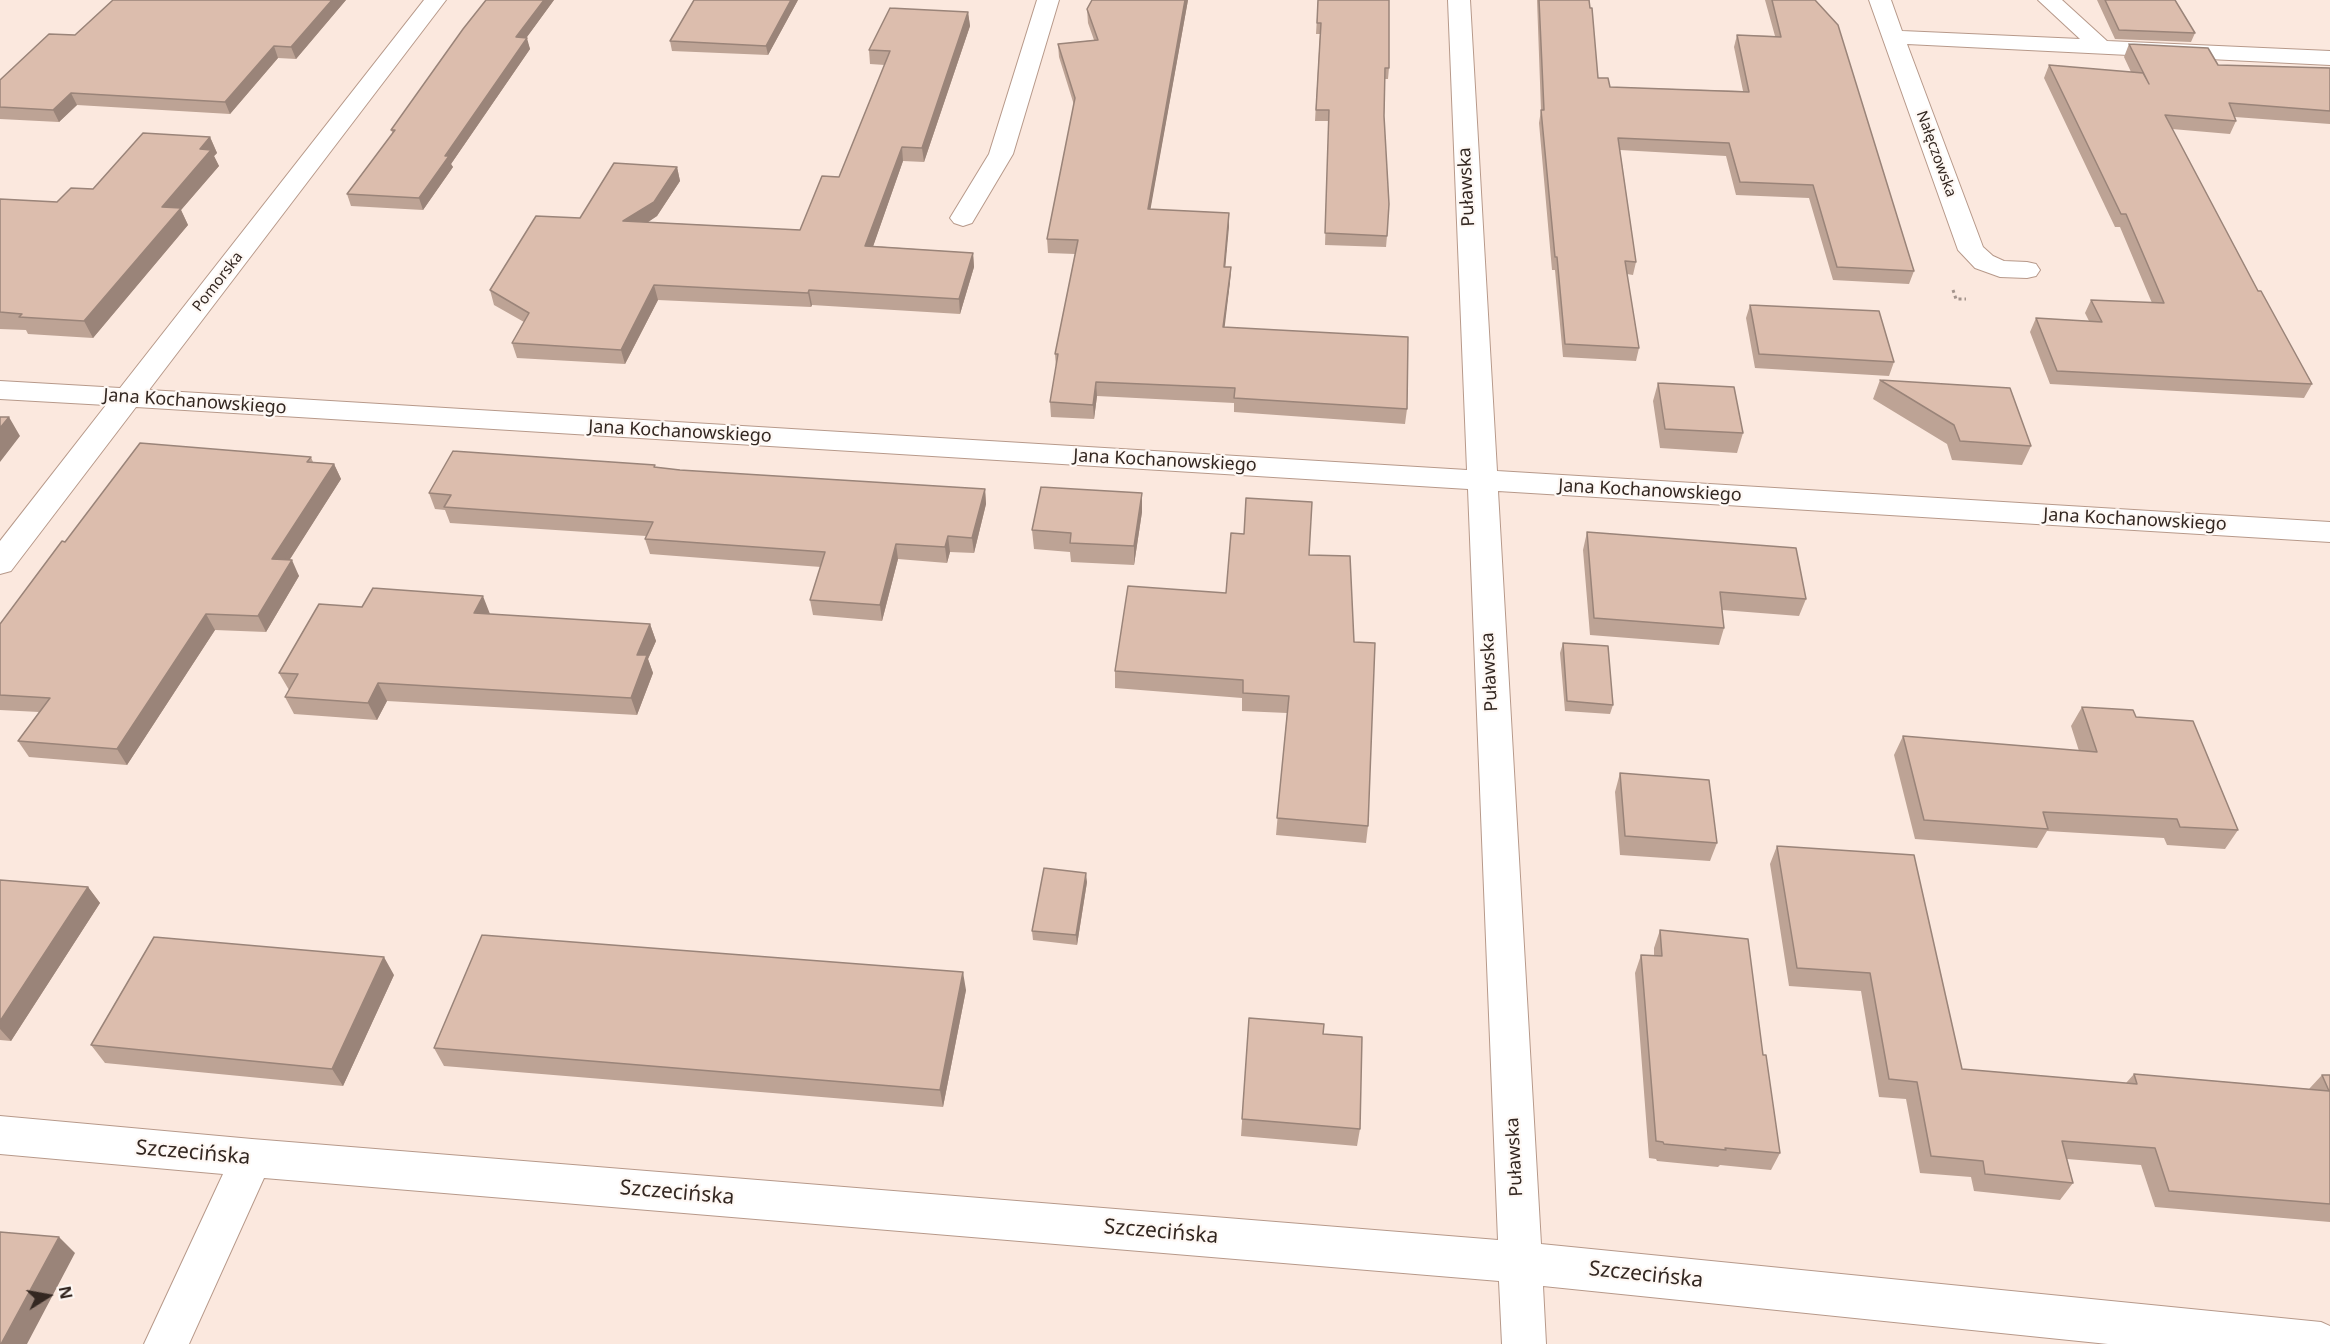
<!DOCTYPE html>
<meta charset="utf-8">
<style>
body{margin:0}
#map{position:relative;width:2330px;height:1344px;overflow:hidden;background:#fbe8de;font-family:"Noto Sans",sans-serif}
canvas{display:block}
.north{position:absolute;left:18px;top:1266px;width:60px;height:60px;-webkit-text-stroke:4px #fef8f4;paint-order:stroke;rotate:79deg;font-size:16px;font-weight:700;line-height:24px;text-align:center;color:#332721}
.north::after{content:'';display:block;margin:auto;width:21px;height:27px;background:#332721;clip-path:polygon(50% 0,100% 100%,50% 72%,0 100%)}
</style>
<div id="map">
<canvas width="2330" height="1344"></canvas>
<div class="north">N</div>
</div>
<script>
const ctx = document.querySelector('canvas').getContext('2d');
ctx.lineJoin = 'round';
const toPath = rows => new Path2D(rows.map(r => 'M' + r).join(''));
function strokePath(path, color, width, dash) { ctx.strokeStyle = color; ctx.lineWidth = width; ctx.lineCap = dash ? 'butt' : 'round'; ctx.setLineDash(dash || []); ctx.stroke(path); }
function paint(path, color) { ctx.fillStyle = color; ctx.fill(path, 'evenodd'); }
function label(font, color, halo, rows, align = 'center') {
  ctx.font = font + ' "Noto Sans",sans-serif'; ctx.lineWidth = 4.5; ctx.setLineDash([]); ctx.textBaseline = 'middle'; ctx.strokeStyle = halo; ctx.fillStyle = color; for (const [text, x, y, turn = 0] of rows) {
    ctx.save(); ctx.translate(x, y); ctx.rotate((+turn || 0) * Math.PI / 180); ctx.textAlign = isNaN(turn) ? turn : align; if (halo) ctx.strokeText(text, 0, 0); ctx.fillText(text, 0, 0); ctx.restore();
  }
}
const path = toPath([
 [1953,290,1956,299,1966,299]
]);
const minor = toPath([
 [424,0,446,0,149,390,1467,470,1448,0,1470,0,1497,471,2330,522,2330,542,1498,491,1541,1244,2321,1322,2330,1326,2330,1344,2108,1344,1543,1286,1546,1344,1502,1344,1499,1281,264,1178,189,1344,144,1344,223,1174,0,1154,0,1116,252,1139,1498,1240,1468,489,136,407,11,571,0,574,0,541,106,405,0,399,0,381,120,388,424,0],
 [1037,0,1059,0,1013,154,972,223,963,226,954,223,950,218,989,154,1037,0],
 [1869,0,1891,0,1902,31,2080,39,2038,0,2062,0,2107,41,2330,51,2330,65,1907,44,1983,247,1993,256,2004,261,2027,262,2036,264,2040,270,2036,276,2027,278,2000,277,1975,268,1958,250,1869,0]
]);
const wall = toPath([
 [113,0,346,0,296,59,278,58,230,114,77,105,59,122,0,119,0,80,75,35],
 [486,0,554,0,526,38,530,49,451,164,453,167,423,210,351,206,347,194,393,134,391,130],
 [798,0,768,55,672,51,670,41],
 [1092,0,1188,0,1150,209,1229,213,1225,267,1231,267,1230,282,1224,327,1407,409,1405,424,1234,412,1234,403,1097,396,1094,419,1051,417,1050,402,1056,367,1055,354,1075,254,1048,253,1047,239,1074,105,1059,57,1058,44,1094,40,1088,23,1087,9],
 [1318,0,1389,68,1388,79,1385,79,1384,116,1387,236,1386,247,1325,245,1329,121,1315,121,1320,34,1316,34],
 [1537,0,1589,0,1598,78,1610,87,1743,91,1734,47,1737,35,1775,36,1765,0,1815,0,1914,271,1909,284,1833,280,1809,198,1736,195,1726,156,1620,150,1636,262,1633,275,1627,274,1639,348,1636,361,1563,357,1555,270,1552,270,1539,123,1541,110],
 [2097,0,2175,0,2195,33,2191,42,2115,39],
 [968,12,970,26,924,162,903,161,873,246,973,253,974,267,960,314,812,305,811,307,658,300,625,364,517,358,512,343,524,322,494,305,490,290,580,218,677,167,680,181,657,216,648,222,800,230,839,177,885,65,870,64,869,50],
 [2129,44,2218,65,2330,68,2330,124,2235,117,2236,121,2230,134,2172,129,2258,291,2312,384,2304,398,2050,384,2030,332,2036,318,2089,321,2085,313,2091,300,2152,303,2120,227,2115,227,2044,78,2049,65,2131,72,2124,57],
 [210,137,217,153,214,156,219,166,181,210,188,225,93,338,28,334,26,330,0,329,0,199,57,202,93,189],
 [1750,305,1894,362,1889,376,1755,368,1746,318],
 [1880,380,2031,446,2022,465,1952,460,1947,444,1873,399],
 [1658,383,1743,433,1737,453,1660,448,1653,401],
 [311,457,313,462,334,464,341,479,289,560,299,576,266,632,215,630,127,765,29,757,18,741,39,712,0,710,0,624,65,542],
 [655,467,680,470,985,489,986,504,974,553,950,552,947,563,898,559,882,621,813,615,810,600,821,567,650,554,645,539,646,536,450,523,445,510,435,509,429,493],
 [1142,493,1142,512,1134,565,1071,562,1070,552,1034,549,1032,530],
 [1587,532,1806,599,1799,616,1722,610,1724,628,1719,645,1590,635,1583,550],
 [1309,555,1354,642,1368,826,1366,843,1276,835,1287,713,1242,711,1242,698,1115,688,1115,671],
 [362,607,650,624,656,641,648,659,653,673,637,715,387,701,377,720,294,714,285,697,289,690,279,673],
 [1563,643,1613,705,1610,714,1565,711,1560,653],
 [2082,707,2136,717,2238,830,2225,849,2167,845,2164,838,2047,831,2037,848,1915,839,1894,755,1903,736,2079,751,2071,726],
 [1620,773,1717,843,1710,861,1620,855,1615,792],
 [1777,846,1962,1069,2126,1083,2134,1074,2309,1089,2322,1075,2330,1075,2330,1222,2155,1207,2141,1165,2067,1159,2073,1183,2060,1200,1974,1191,1971,1177,1920,1173,1906,1099,1879,1097,1861,991,1789,986,1770,864],
 [0,880,88,887,100,903,11,1041,0,1040],
 [1087,882,1077,945,1033,940,1032,931],
 [1660,930,1763,1055,1780,1153,1771,1170,1720,1165,1718,1167,1657,1161,1656,1159,1649,1158,1635,973,1641,955,1654,956,1654,948],
 [394,975,343,1086,105,1063,91,1045],
 [966,990,943,1107,444,1066,434,1048],
 [1249,1018,1323,1034,1360,1129,1357,1146,1241,1136]
]);
const shadedWall = toPath([
 [332,0,346,0,296,59,291,47],
 [544,0,554,0,519,48,516,37],
 [791,0,798,0,768,55,766,46],
 [1185,0,1188,0,1148,223,1148,209],
 [968,12,970,26,924,162,922,148],
 [527,38,530,49,451,164,453,167,423,210,419,198,445,156],
 [274,46,278,58,230,114,225,102],
 [71,93,77,105,59,122,53,110],
 [210,137,217,153,214,156,219,166,181,210,188,225,93,338,84,321,162,207,200,149],
 [902,147,903,161,868,261,865,246],
 [677,167,680,181,657,216,627,236,623,221],
 [1229,213,1229,227,1224,281,1224,267],
 [973,253,974,267,960,314,959,299],
 [1231,267,1230,282,1223,341,1223,327],
 [654,285,658,300,625,364,621,350],
 [809,290,812,305,811,307,808,293],
 [1096,382,1097,396,1094,419,1093,405],
 [9,417,20,436,0,462,0,428],
 [334,464,341,479,280,575,272,559],
 [985,489,986,504,974,553,972,538],
 [1142,493,1142,512,1134,565,1134,546],
 [948,536,950,552,947,563,945,547],
 [896,544,898,559,882,621,880,605],
 [292,560,299,576,266,632,258,616],
 [483,596,490,614,474,613],
 [206,614,215,630,127,765,117,749],
 [650,624,656,641,648,659,653,673,637,715,631,698,637,655],
 [378,683,387,701,377,720,368,703],
 [1086,873,1087,882,1077,945,1076,935],
 [88,887,100,903,11,1041,0,1029,0,1021],
 [384,957,394,975,343,1086,332,1069],
 [963,972,966,990,943,1107,940,1090],
 [59,1237,75,1253,27,1344,1,1344]
]);
const building = toPath([
 [113,0,332,0,291,47,274,46,225,102,71,93,53,110,0,107,0,80,49,34,75,35,113,0],
 [486,0,544,0,516,37,527,38,445,156,449,156,419,198,347,194,395,130,391,130,463,29,486,0],
 [694,0,791,0,766,46,670,41,694,0],
 [1092,0,1185,0,1148,209,1229,213,1224,267,1231,267,1223,327,1408,337,1407,409,1234,398,1235,388,1096,382,1093,405,1050,402,1058,354,1055,354,1078,240,1047,239,1075,98,1058,44,1098,40,1087,9,1092,0],
 [1318,0,1389,0,1389,68,1385,68,1384,116,1389,204,1387,236,1325,233,1329,110,1316,110,1321,23,1317,23,1318,0],
 [1539,0,1589,0,1590,8,1592,8,1598,78,1608,78,1610,87,1749,92,1737,35,1781,37,1772,0,1815,0,1838,25,1914,271,1837,267,1813,185,1740,182,1729,143,1618,138,1636,262,1625,261,1639,348,1565,344,1557,257,1555,257,1541,110,1544,110,1539,0],
 [2105,0,2175,0,2195,33,2119,30,2105,0],
 [890,8,968,12,922,148,902,147,865,246,973,253,959,299,809,290,808,293,654,285,621,350,512,343,529,313,490,290,536,216,580,218,614,163,677,167,654,202,623,221,800,230,822,176,839,177,890,51,869,50,890,8],
 [2129,44,2208,48,2218,65,2330,68,2330,111,2229,103,2236,121,2165,115,2258,291,2261,291,2312,384,2057,371,2036,318,2102,322,2091,300,2164,303,2126,214,2121,214,2049,65,2143,73,2149,84,2129,44],
 [143,133,210,137,200,149,211,150,162,207,181,208,84,321,19,317,22,314,0,312,0,199,57,202,71,188,93,189,143,133],
 [1750,305,1879,311,1894,362,1759,354,1750,305],
 [1880,380,2010,388,2031,446,1960,441,1954,425,1880,380],
 [1658,383,1734,387,1743,433,1665,429,1658,383],
 [0,417,9,417,0,428,0,417],
 [140,443,311,457,307,462,334,464,272,559,292,560,258,616,206,614,117,749,18,741,50,698,0,695,0,624,62,541,65,542,140,443],
 [453,451,655,465,654,467,680,470,985,489,972,538,948,536,945,547,896,544,880,605,810,600,825,552,645,539,653,522,444,507,451,495,429,493,453,451],
 [1041,487,1142,493,1134,546,1070,543,1071,533,1032,530,1041,487],
 [1246,498,1312,502,1309,555,1350,556,1354,642,1375,643,1368,826,1277,818,1289,696,1243,693,1243,680,1115,671,1128,586,1226,593,1231,533,1244,534,1246,498],
 [1587,532,1796,548,1806,599,1720,592,1724,628,1594,618,1587,532],
 [373,588,483,596,474,613,650,624,637,655,647,655,631,698,378,683,368,703,285,697,298,674,279,673,319,604,362,607,373,588],
 [1563,643,1608,646,1613,705,1567,701,1563,643],
 [2082,707,2133,710,2136,717,2193,721,2238,830,2180,827,2177,819,2043,812,2048,829,1924,820,1903,736,2097,752,2082,707],
 [1620,773,1709,780,1717,843,1625,836,1620,773],
 [1777,846,1914,855,1962,1069,2137,1084,2134,1074,2329,1091,2322,1075,2330,1075,2330,1204,2169,1191,2155,1148,2062,1141,2073,1183,1985,1174,1983,1161,1931,1156,1917,1082,1889,1079,1870,973,1797,968,1777,846],
 [1044,868,1086,873,1076,935,1032,931,1044,868],
 [0,880,88,887,0,1021,0,880],
 [1660,930,1748,939,1763,1055,1766,1055,1780,1153,1725,1148,1726,1150,1664,1144,1663,1142,1656,1141,1641,955,1662,956,1660,930],
 [482,935,963,972,940,1090,434,1048,482,935],
 [154,937,384,957,332,1069,91,1045,154,937],
 [1249,1018,1324,1024,1323,1034,1362,1037,1360,1129,1242,1119,1249,1018],
 [0,1232,59,1237,1,1344,0,1344,0,1232]
]);
const farStreetnames = [
 ["Nałęczowska",1936,154,70],
 ["Pomorska",218,282,-52]
];
const streetNames = [
 ["Puławska",1467,187,-93],
 ["Jana Kochanowskiego",195,402,4],
 ["Jana Kochanowskiego",680,432,3],
 ["Jana Kochanowskiego",1165,461,3],
 ["Jana Kochanowskiego",1650,491,3],
 ["Jana Kochanowskiego",2135,520,3],
 ["Puławska",1490,672,-93],
 ["Puławska",1515,1157,-93]
];
const nearStreetnames = [
 ["Szczecińska",193,1153,5],
 ["Szczecińska",677,1193,5],
 ["Szczecińska",1161,1232,5],
 ["Szczecińska",1646,1275,6]
];
strokePath(minor, '#b7998a', 2);
strokePath(path, '#a4948c', 3, [3, 3]);
paint(minor, '#fff');
paint(wall, '#bda395');
paint(shadedWall, '#9a8479');
paint(building, '#dcbdad');
strokePath(building, '#9a8479', 1.5);
label('15px', '#332721', '#fef8f4', farStreetnames);
label('18px', '#332721', '#fef8f4', streetNames);
label('21px', '#332721', '#fef8f4', nearStreetnames);
</script>
